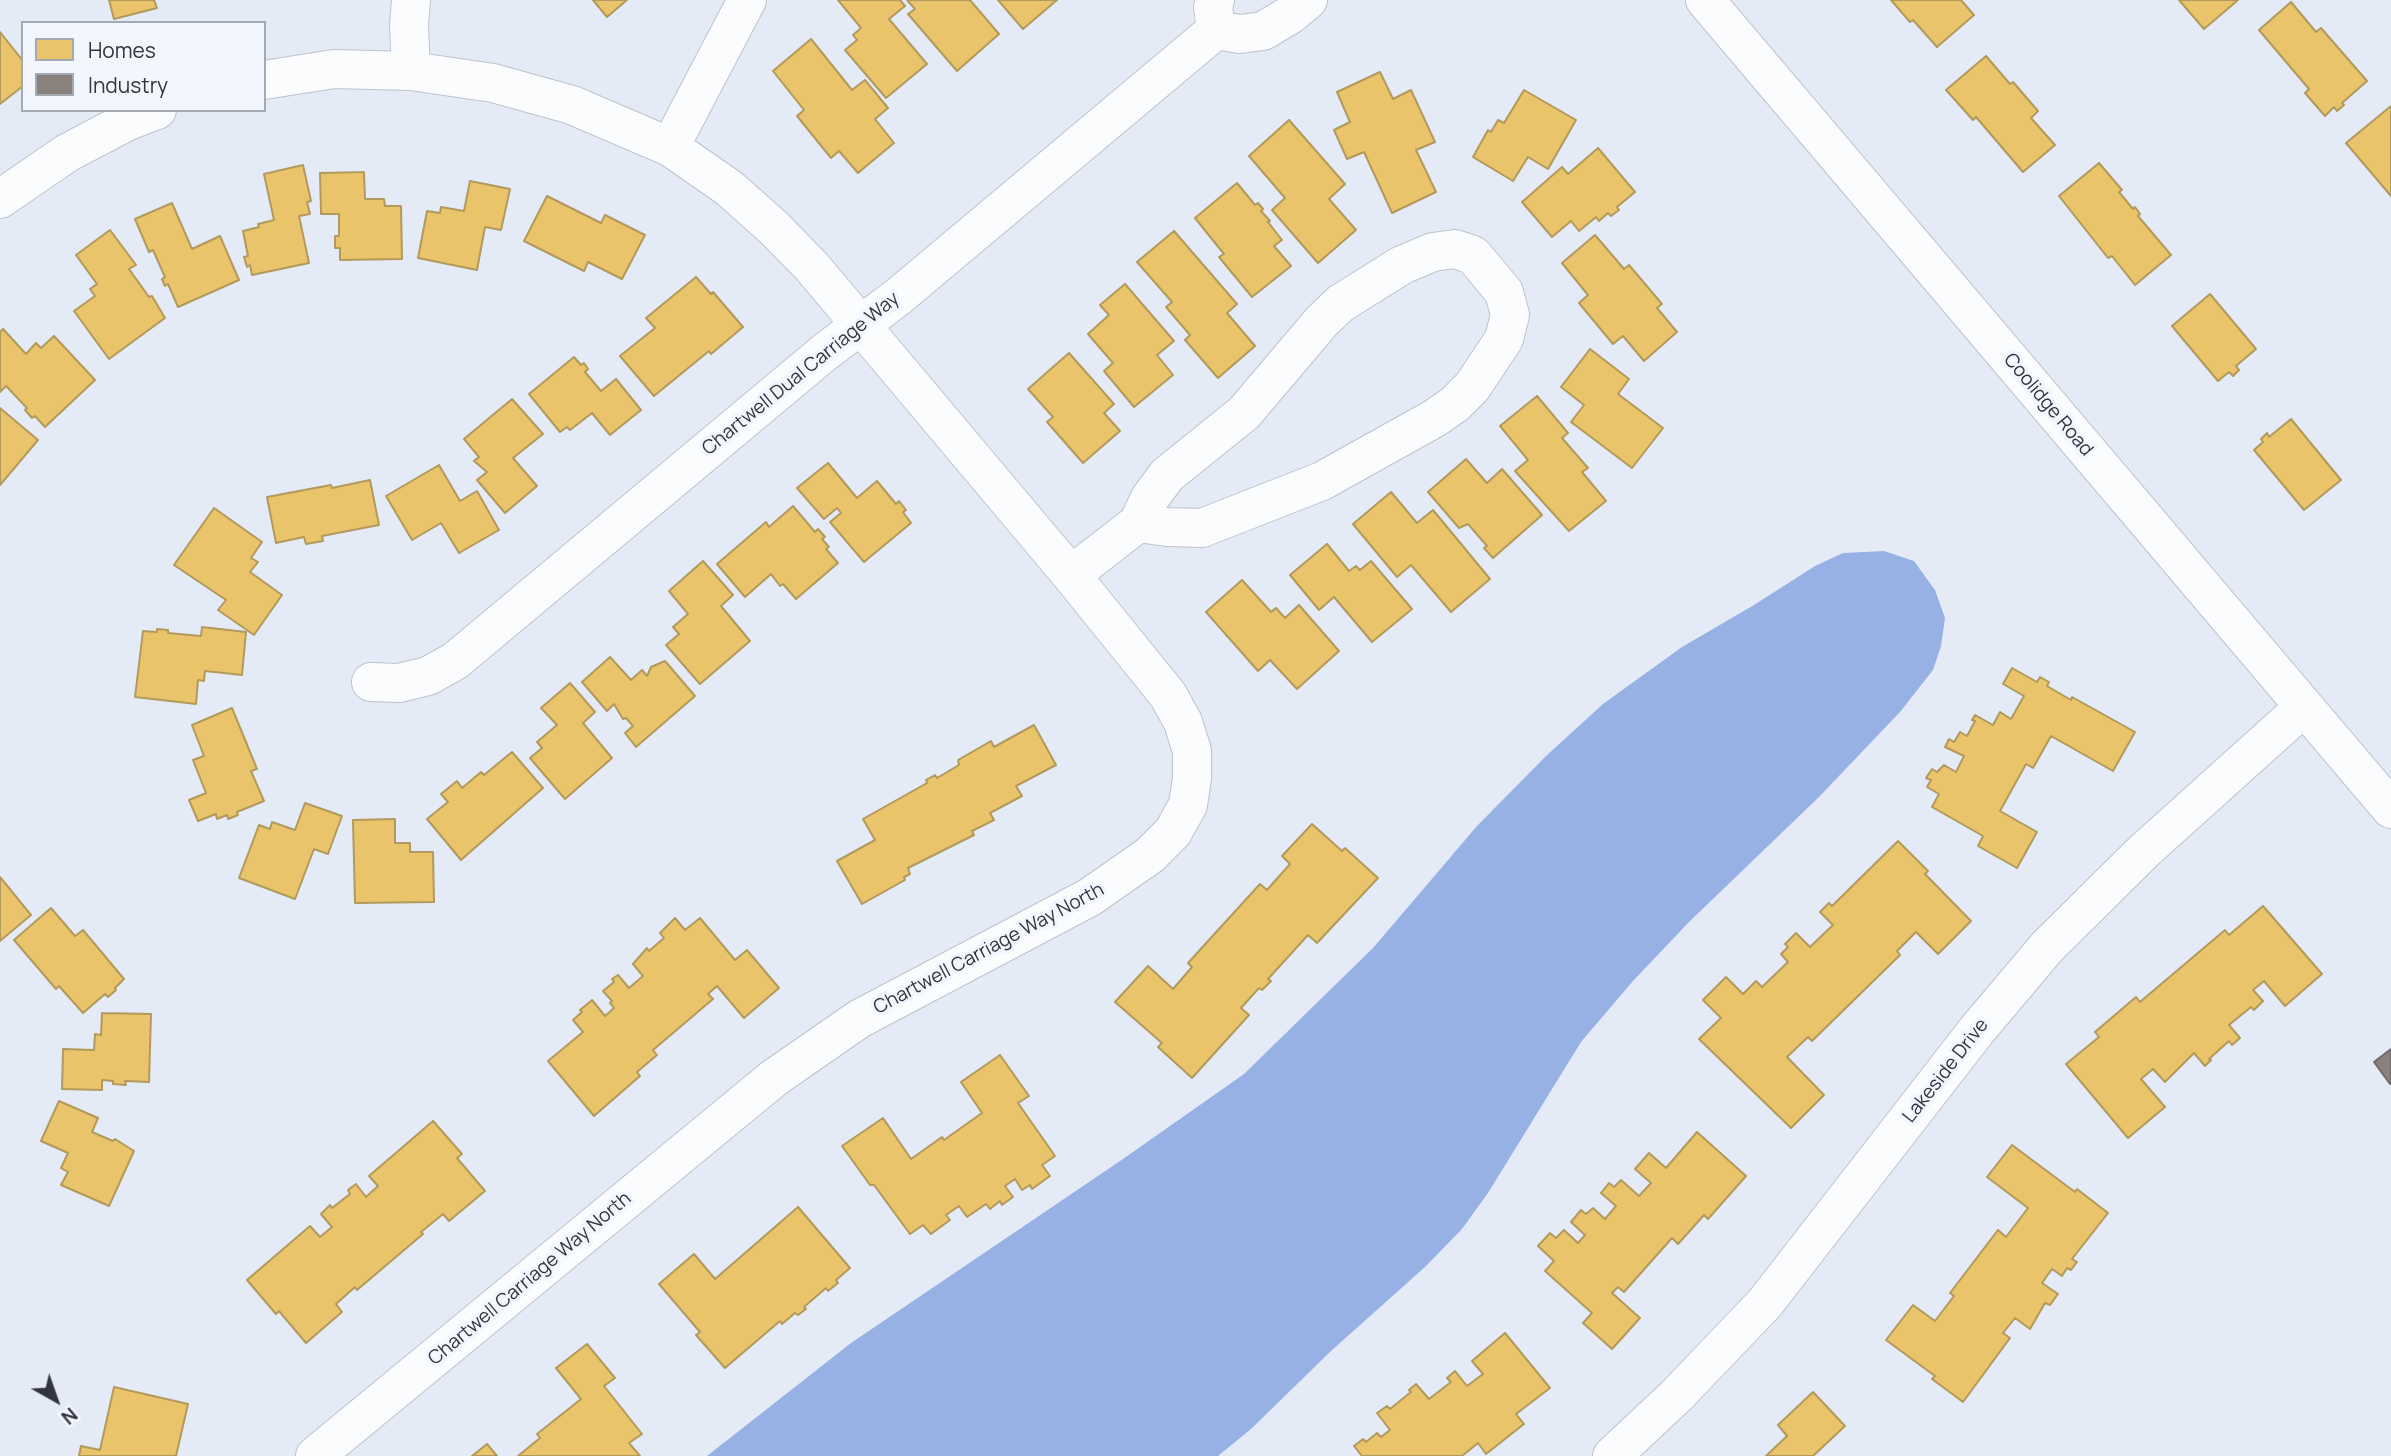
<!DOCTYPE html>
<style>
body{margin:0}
#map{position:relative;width:2391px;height:1456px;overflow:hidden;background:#e5ebf6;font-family:Manrope,sans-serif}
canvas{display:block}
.legend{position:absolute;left:21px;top:21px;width:245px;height:91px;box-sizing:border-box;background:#f2f6fe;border:2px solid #a5a9b1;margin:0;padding:9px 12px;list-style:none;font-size:21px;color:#32353d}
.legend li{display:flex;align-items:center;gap:14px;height:35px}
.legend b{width:35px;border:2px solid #a5a9b1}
.north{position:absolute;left:21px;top:1365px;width:70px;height:70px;-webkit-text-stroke:5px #f2f6fe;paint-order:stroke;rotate:140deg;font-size:19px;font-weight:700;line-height:28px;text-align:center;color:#32353d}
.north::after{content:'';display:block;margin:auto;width:24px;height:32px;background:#32353d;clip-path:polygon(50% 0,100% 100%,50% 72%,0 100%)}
</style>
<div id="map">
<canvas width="2391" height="1456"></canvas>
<ul class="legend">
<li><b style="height:19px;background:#e9c46a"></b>Homes</li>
<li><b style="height:19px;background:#8a817c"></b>Industry</li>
</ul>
<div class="north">N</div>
</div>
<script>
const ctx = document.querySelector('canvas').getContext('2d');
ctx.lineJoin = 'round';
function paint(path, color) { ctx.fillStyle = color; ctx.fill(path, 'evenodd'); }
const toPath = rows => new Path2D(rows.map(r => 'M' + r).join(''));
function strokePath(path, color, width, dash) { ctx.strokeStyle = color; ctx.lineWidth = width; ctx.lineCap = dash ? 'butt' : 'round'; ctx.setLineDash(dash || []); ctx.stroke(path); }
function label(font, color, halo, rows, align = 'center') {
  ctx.font = font + ' Manrope,sans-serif'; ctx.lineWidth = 7; ctx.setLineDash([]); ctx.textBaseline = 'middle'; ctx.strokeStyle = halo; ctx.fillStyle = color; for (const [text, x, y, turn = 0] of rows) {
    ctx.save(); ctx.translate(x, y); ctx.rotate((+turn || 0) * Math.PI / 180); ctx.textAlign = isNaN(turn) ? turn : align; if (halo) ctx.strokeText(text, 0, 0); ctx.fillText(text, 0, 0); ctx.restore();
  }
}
const water = toPath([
 [1884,551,1914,561,1935,590,1945,618,1941,646,1933,670,1900,712,1819,797,1689,922,1633,981,1581,1042,1488,1193,1462,1229,1425,1267,1331,1351,1251,1429,1218,1456,707,1456,851,1343,1123,1159,1244,1074,1373,948,1477,826,1546,756,1603,704,1682,647,1754,605,1815,566,1843,553]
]);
const homes = toPath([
 [109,0,154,0,157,8,114,19,109,0],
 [593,0,627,0,607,17,593,0],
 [838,0,900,0,905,6,889,19,927,64,886,98,845,50,857,40,853,35,861,28,838,0],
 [907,0,970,0,999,34,957,71,908,14,915,9,907,0],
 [998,0,1057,0,1023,29,998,0],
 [1891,0,1961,0,1974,15,1937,47,1913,20,1910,22,1891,0],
 [2179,0,2238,0,2204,29,2179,0],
 [2291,2,2316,32,2321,28,2367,81,2342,103,2344,105,2337,111,2334,107,2325,116,2305,93,2309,89,2259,30,2291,2],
 [0,32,23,61,23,86,0,104,0,32],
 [811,39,852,90,865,80,888,108,875,119,894,143,858,173,839,151,831,158,797,116,804,110,773,71,811,39],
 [1986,56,2010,84,2013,82,2038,111,2031,118,2055,145,2023,172,1976,117,1973,120,1946,90,1986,56],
 [1380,72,1393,99,1411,90,1435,142,1416,150,1436,192,1392,213,1364,152,1347,159,1334,130,1350,122,1337,92,1380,72],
 [1524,90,1576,120,1548,169,1528,157,1513,181,1473,157,1488,130,1491,132,1498,120,1504,123,1524,90],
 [2391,106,2391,196,2346,143,2391,106],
 [1289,120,1345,184,1329,199,1356,230,1318,263,1272,210,1285,198,1249,156,1289,120],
 [1598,148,1635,192,1617,207,1619,210,1611,216,1608,213,1599,221,1596,217,1579,231,1571,221,1552,237,1522,202,1562,167,1568,174,1598,148],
 [2099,163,2122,190,2119,192,2133,209,2135,207,2140,214,2138,216,2171,255,2135,285,2112,256,2108,258,2059,196,2099,163],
 [303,165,311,201,307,202,310,214,299,216,309,263,252,275,250,265,247,267,244,257,248,256,243,231,259,227,258,224,274,220,264,174,303,165],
 [364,172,365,199,384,199,385,206,401,206,402,259,340,260,340,248,335,248,335,236,339,236,339,214,321,214,320,173,364,172],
 [470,181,510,189,501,230,485,227,477,270,418,258,427,211,440,213,441,207,464,211,470,181],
 [1237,183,1255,205,1258,203,1263,209,1261,211,1270,221,1268,222,1282,240,1274,246,1291,266,1252,297,1219,257,1224,254,1195,218,1237,183],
 [547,196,601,223,605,215,645,235,622,279,588,262,584,271,524,241,547,196],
 [172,203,192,249,220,236,239,280,178,307,168,284,165,286,162,279,165,277,153,250,149,252,135,219,172,203],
 [110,230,136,265,129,269,149,297,152,296,165,318,109,359,74,311,95,296,90,289,97,284,76,255,110,230],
 [1174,231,1237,304,1227,313,1255,346,1218,378,1185,340,1190,335,1166,307,1172,302,1137,262,1174,231],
 [1595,235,1624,269,1629,265,1662,304,1657,308,1677,332,1644,361,1623,336,1613,344,1579,303,1588,295,1562,263,1595,235],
 [696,277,711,294,713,292,743,327,711,354,709,351,654,396,620,356,655,328,646,318,696,277],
 [1125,284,1174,341,1157,355,1173,375,1134,407,1104,371,1113,363,1088,334,1109,315,1100,305,1125,284],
 [2210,294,2256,349,2236,366,2239,370,2233,376,2229,372,2218,381,2172,326,2210,294],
 [3,329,26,354,36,343,41,348,54,336,95,380,45,427,35,416,32,418,25,410,27,408,6,386,0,392,0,332,3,329],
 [1590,349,1629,379,1618,394,1663,428,1632,468,1571,422,1584,405,1561,387,1590,349],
 [1069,353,1114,404,1104,413,1120,431,1083,463,1047,422,1053,417,1028,389,1069,353],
 [574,357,581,365,584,363,588,369,585,372,601,391,616,379,641,410,610,435,592,413,570,430,567,427,560,432,529,394,574,357],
 [1537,396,1568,433,1562,438,1588,468,1582,472,1606,501,1569,531,1515,471,1528,460,1500,426,1537,396],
 [512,399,543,434,513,458,537,486,505,513,477,480,487,472,474,461,479,457,464,439,512,399],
 [0,408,38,440,0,485,0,408],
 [2291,419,2341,480,2304,510,2254,450,2263,442,2261,439,2267,433,2269,437,2291,419],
 [1466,459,1487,483,1502,469,1542,515,1493,558,1484,548,1487,546,1468,524,1459,528,1428,492,1466,459],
 [828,463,857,498,877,481,896,504,899,501,906,510,903,512,911,523,864,562,830,522,841,513,837,508,824,519,797,488,828,463],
 [439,465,460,501,477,491,499,530,459,553,441,523,412,540,386,496,439,465],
 [370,480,379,525,322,536,323,541,306,544,304,537,276,543,267,497,331,485,332,488,370,480],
 [1391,492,1417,523,1433,510,1490,579,1451,612,1411,565,1397,577,1353,524,1391,492],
 [793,506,815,532,818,529,825,537,822,539,829,547,826,549,838,563,796,599,783,584,780,586,771,574,745,597,717,564,766,522,769,527,793,506],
 [214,508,262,542,251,558,258,562,250,572,282,595,254,635,218,610,226,600,174,565,214,508],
 [1327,544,1349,571,1356,566,1360,570,1371,561,1412,609,1372,642,1334,597,1319,610,1290,575,1327,544],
 [703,561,733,595,721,606,750,641,700,684,666,645,679,634,673,627,688,614,669,591,703,561],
 [1242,580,1271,612,1276,608,1285,618,1299,605,1339,651,1297,689,1270,660,1258,671,1206,612,1242,580],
 [202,627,246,632,242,675,205,671,204,681,198,680,196,704,135,697,143,631,157,632,157,629,168,630,168,633,201,636,202,627],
 [610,657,631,680,642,670,647,676,651,667,665,661,695,696,636,747,625,733,633,726,626,718,623,719,614,704,607,711,582,682,610,657],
 [2012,668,2037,682,2040,677,2049,682,2047,686,2071,700,2072,697,2135,732,2113,771,2051,736,2033,768,2026,764,2000,811,2037,832,2017,868,1978,846,1983,836,1932,807,1939,794,1927,787,1931,780,1926,778,1932,769,1937,772,1944,765,1956,772,1964,756,1945,747,1949,739,1954,742,1960,732,1967,736,1975,721,1972,720,1975,715,1993,725,2000,712,2011,719,2024,696,2003,684,2012,668],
 [570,683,595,712,583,723,612,758,565,799,530,758,542,748,537,742,557,725,541,708,570,683],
 [232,708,257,769,251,771,264,801,237,812,238,815,228,819,227,815,217,819,216,814,198,821,189,800,206,793,193,760,204,756,192,725,232,708],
 [1034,725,1056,765,1016,786,1022,796,990,813,994,820,972,831,974,835,908,868,910,874,904,877,905,880,862,904,837,861,875,840,863,819,927,783,926,780,935,775,937,778,959,765,958,760,991,741,994,747,1034,725],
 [512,752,543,788,461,860,427,819,448,802,441,794,457,781,462,788,481,772,484,775,512,752],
 [305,803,342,816,328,854,314,849,295,899,239,878,259,825,270,829,272,822,295,830,305,803],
 [395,819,395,843,410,843,410,852,433,852,434,902,355,903,353,820,395,819],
 [1312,824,1342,851,1345,848,1378,878,1317,943,1308,935,1268,979,1271,981,1262,990,1259,988,1241,1008,1249,1015,1192,1078,1158,1047,1162,1043,1115,1002,1148,966,1173,989,1192,967,1188,963,1260,884,1267,890,1290,864,1282,856,1312,824],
 [1898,841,1928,871,1925,874,1971,921,1938,954,1916,932,1897,951,1900,955,1812,1041,1808,1037,1787,1057,1824,1095,1791,1128,1699,1039,1721,1018,1703,1000,1726,977,1743,994,1756,981,1762,987,1788,962,1781,954,1788,947,1785,944,1796,933,1810,947,1833,925,1820,912,1829,903,1832,906,1898,841],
 [0,877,31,915,0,941,0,877],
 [2263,906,2322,974,2285,1006,2264,981,2253,990,2263,1001,2254,1010,2251,1007,2229,1025,2240,1038,2232,1045,2229,1041,2209,1059,2211,1060,2205,1066,2194,1053,2165,1082,2153,1069,2141,1079,2165,1107,2128,1138,2066,1064,2099,1037,2095,1032,2136,997,2140,1002,2225,930,2229,935,2263,906],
 [51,908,75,936,83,930,124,979,115,988,116,990,108,997,105,994,83,1013,59,986,56,989,14,940,51,908],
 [675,918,685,930,700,918,735,960,747,950,779,988,744,1018,717,986,708,994,713,999,653,1050,657,1055,637,1072,640,1076,594,1116,548,1061,583,1032,573,1020,582,1012,580,1010,592,1000,605,1016,614,1008,610,1003,612,1001,603,991,614,982,612,979,618,975,629,988,643,976,633,964,647,948,649,951,664,938,660,933,675,918],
 [102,1013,151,1014,149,1082,125,1081,126,1085,113,1084,113,1081,102,1080,102,1090,62,1089,63,1049,94,1050,95,1034,101,1035,102,1013],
 [1000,1055,1029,1096,1018,1103,1055,1156,1042,1165,1050,1176,1032,1189,1030,1185,1022,1190,1015,1179,1005,1186,1013,1197,1002,1205,1000,1201,990,1209,986,1204,967,1217,959,1206,946,1215,950,1220,931,1234,923,1225,910,1234,874,1185,870,1185,842,1146,883,1118,911,1159,942,1137,944,1140,982,1113,961,1082,1000,1055],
 [59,1101,98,1118,92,1132,113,1141,115,1139,134,1151,109,1206,61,1185,68,1172,61,1168,68,1153,41,1141,59,1101],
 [433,1121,462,1154,457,1158,485,1191,449,1221,443,1214,421,1232,423,1234,357,1290,355,1287,336,1304,342,1312,306,1343,279,1311,276,1314,247,1280,310,1226,320,1237,332,1227,321,1214,330,1205,332,1208,350,1194,348,1190,356,1184,366,1197,378,1186,369,1176,433,1121],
 [1697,1132,1746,1176,1708,1219,1704,1215,1678,1244,1672,1238,1624,1292,1618,1287,1612,1293,1640,1318,1612,1349,1583,1323,1592,1313,1545,1271,1554,1261,1538,1246,1550,1233,1556,1238,1564,1230,1578,1243,1585,1235,1571,1222,1581,1210,1586,1214,1593,1208,1605,1219,1616,1206,1601,1193,1609,1183,1614,1187,1621,1180,1639,1196,1651,1183,1635,1169,1649,1153,1666,1168,1697,1132],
 [2012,1145,2075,1192,2077,1189,2108,1213,2072,1259,2077,1262,2071,1270,2067,1268,2062,1276,2052,1269,2042,1283,2058,1294,2050,1305,2045,1303,2030,1329,2015,1318,2003,1333,2010,1338,1963,1402,1932,1379,1935,1376,1886,1340,1913,1305,1935,1321,1954,1296,1950,1293,1998,1230,2006,1237,2028,1208,1987,1177,2012,1145],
 [798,1207,850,1268,836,1280,838,1283,828,1291,826,1288,804,1307,806,1309,798,1315,795,1313,782,1324,780,1321,725,1368,696,1335,700,1332,659,1284,694,1254,715,1279,798,1207],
 [1505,1333,1550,1388,1516,1414,1524,1424,1486,1454,1478,1443,1462,1456,1362,1456,1354,1446,1363,1439,1366,1442,1377,1433,1381,1437,1390,1430,1377,1413,1387,1406,1390,1409,1411,1392,1409,1390,1416,1384,1429,1399,1451,1382,1447,1378,1455,1371,1467,1386,1483,1374,1472,1361,1505,1333],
 [587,1344,615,1378,604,1386,642,1434,629,1443,640,1456,518,1456,540,1438,537,1434,581,1399,556,1368,587,1344],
 [114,1387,188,1404,176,1456,79,1456,81,1446,100,1450,114,1387],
 [1813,1392,1845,1426,1813,1456,1766,1456,1787,1436,1778,1425,1813,1392],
 [487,1444,497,1456,472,1456,487,1444]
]);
const industry = toPath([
 [2391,1049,2391,1083,2390,1084,2374,1062,2391,1049]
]);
const minor = toPath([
 [1215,0,1213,7,1216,30,1240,34,1263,31,1290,15,1308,0],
 [1705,0,2391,809],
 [411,71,409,25,411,0],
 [264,80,334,69,411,71,493,83,572,105,670,147,729,188,774,228,812,267,1071,575,1168,695,1183,722,1192,751,1192,778,1188,805,1173,832,1150,855,1090,897,859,1019,774,1078,315,1456],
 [670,147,747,0],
 [0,199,67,153,128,121,157,110],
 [1071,575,1138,523,1150,498,1167,475,1244,413,1322,321,1341,303,1402,265,1433,252,1455,249,1473,255,1504,292,1510,315,1504,339,1472,387,1455,404,1435,418,1322,481,1202,528,1167,527,1138,523],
 [371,682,399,683,428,676,455,661,825,352,899,296,1216,30],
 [1612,1456,1677,1395,1765,1303,1977,1030,2047,947,2144,851,2304,707]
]);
const streetNames = [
 ["Chartwell Dual Carriage Way",801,374,-39],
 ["Coolidge Road",2048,405,50],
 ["Chartwell Carriage Way North",989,949,-28],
 ["Lakeside Drive",1946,1071,-52],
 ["Chartwell Carriage Way North",530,1279,-40]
];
paint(water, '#97b1e5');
paint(homes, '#e9c46a');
strokePath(homes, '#b2995c', 2);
paint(industry, '#8a817c');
strokePath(industry, '#706a69', 2);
strokePath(minor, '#bec2cb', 40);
strokePath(minor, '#fbfcfe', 38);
label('19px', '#32353d', '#f2f6fe', streetNames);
</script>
